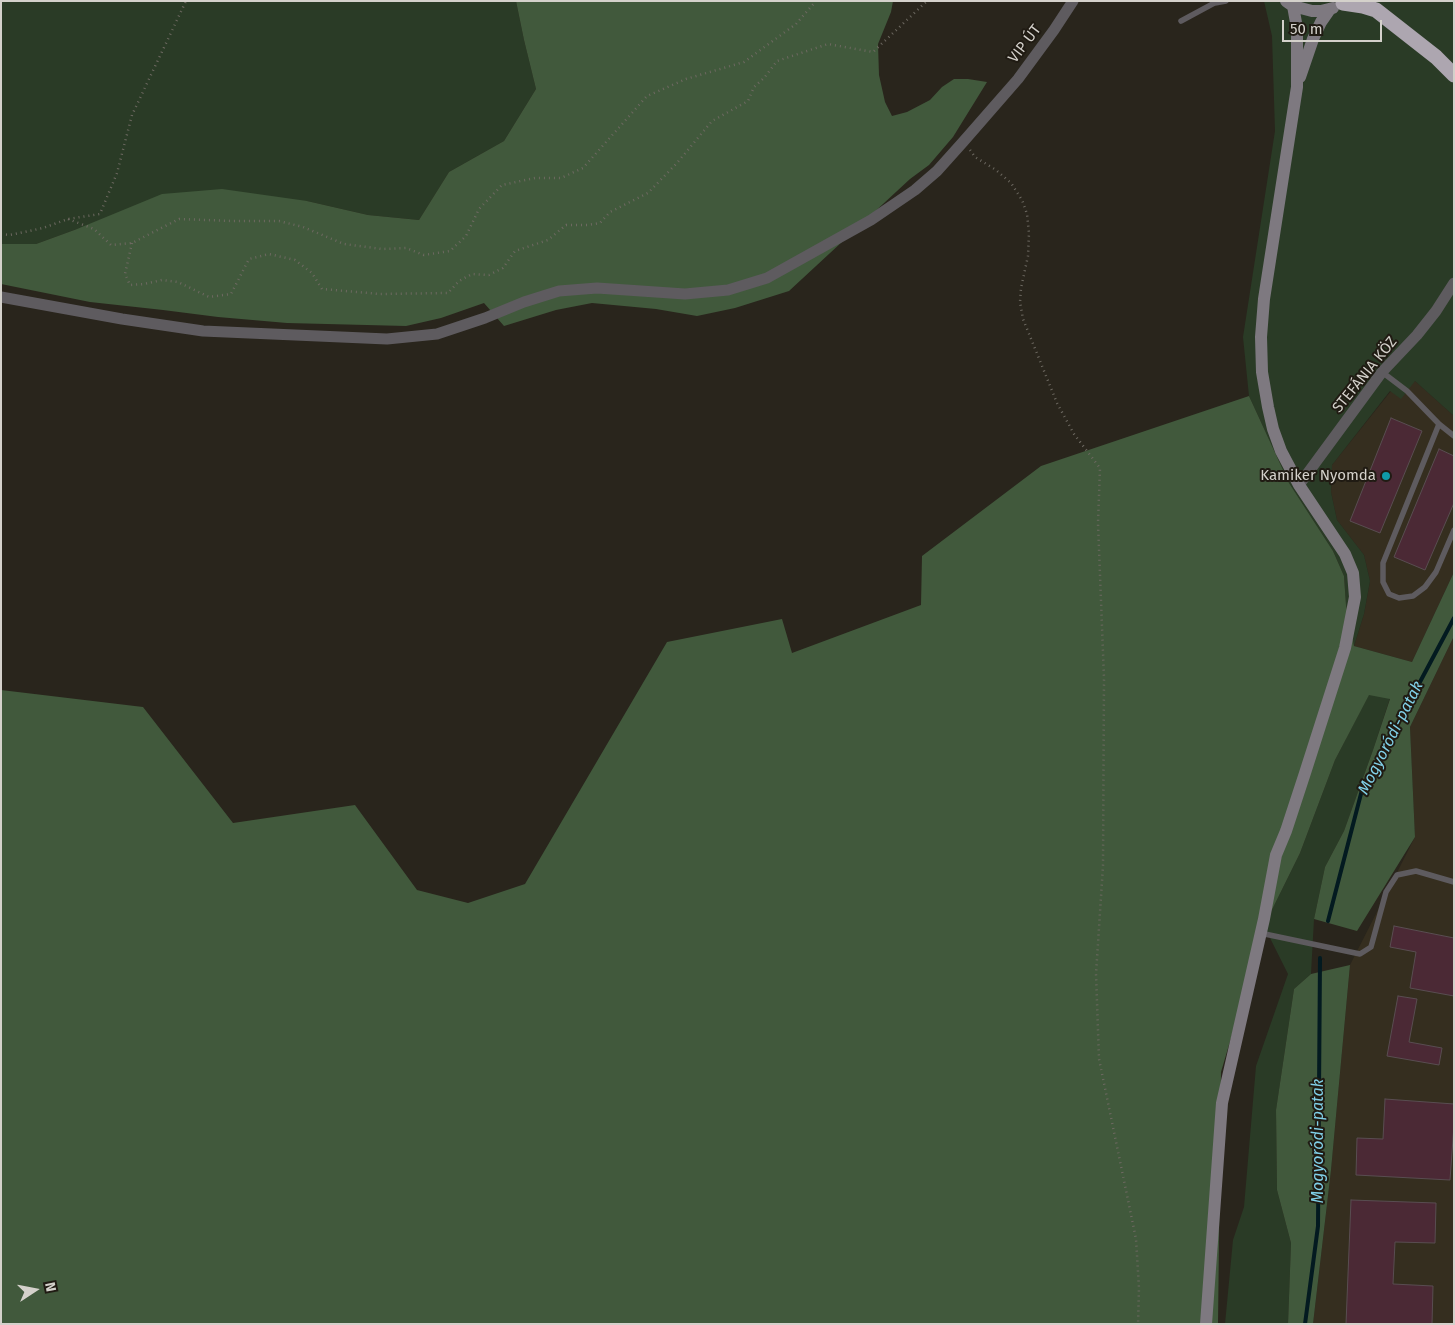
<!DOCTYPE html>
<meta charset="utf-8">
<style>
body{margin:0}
#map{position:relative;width:1455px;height:1325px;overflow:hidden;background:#29251c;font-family:"Fira Sans",sans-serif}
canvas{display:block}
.frame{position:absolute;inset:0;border:2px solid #d4d1cb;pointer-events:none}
.north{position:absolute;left:10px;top:1265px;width:50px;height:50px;-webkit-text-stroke:4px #201b13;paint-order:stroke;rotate:79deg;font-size:14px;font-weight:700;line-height:20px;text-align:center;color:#d4d1cb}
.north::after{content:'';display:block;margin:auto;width:18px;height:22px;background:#d4d1cb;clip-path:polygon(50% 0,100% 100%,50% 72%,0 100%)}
.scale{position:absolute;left:1282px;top:20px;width:100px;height:22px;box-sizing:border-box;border:2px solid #d4d1cb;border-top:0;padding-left:6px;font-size:15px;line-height:18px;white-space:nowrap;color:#d4d1cb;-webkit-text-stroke:4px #201b13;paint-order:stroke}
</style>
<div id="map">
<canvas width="1455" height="1325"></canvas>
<div class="frame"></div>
<div class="north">N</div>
<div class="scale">50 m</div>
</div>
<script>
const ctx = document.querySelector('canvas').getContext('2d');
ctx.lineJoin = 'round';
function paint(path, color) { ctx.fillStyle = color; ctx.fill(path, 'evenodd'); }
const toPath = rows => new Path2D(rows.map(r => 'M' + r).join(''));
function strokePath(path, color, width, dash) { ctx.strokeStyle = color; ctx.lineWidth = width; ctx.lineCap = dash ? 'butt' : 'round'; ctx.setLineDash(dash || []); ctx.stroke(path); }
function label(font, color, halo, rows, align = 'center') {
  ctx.font = font + ' "Fira Sans",sans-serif'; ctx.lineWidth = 4; ctx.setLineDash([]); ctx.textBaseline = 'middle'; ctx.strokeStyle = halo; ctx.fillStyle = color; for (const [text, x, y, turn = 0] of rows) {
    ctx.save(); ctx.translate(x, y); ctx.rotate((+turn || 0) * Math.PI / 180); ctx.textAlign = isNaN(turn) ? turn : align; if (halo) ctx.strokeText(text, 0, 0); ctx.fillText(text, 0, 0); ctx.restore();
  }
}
const built = toPath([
 [1415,381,1454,416,1454,572,1412,662,1354,646,1364,614,1370,581,1364,555,1337,520,1331,492,1332,465,1391,391],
 [1454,636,1454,1324,1313,1324,1331,1170,1350,965,1415,837,1410,727]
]);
const green = toPath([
 [1,1,516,1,524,40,536,89,504,141,449,172,419,220,368,215,307,201,77,229,36,244,1,244],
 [1264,1,1454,1,1454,416,1415,381,1401,399,1390,391,1332,465,1331,492,1337,520,1364,555,1370,581,1364,614,1354,646,1346,605,1344,576,1333,551,1289,483,1249,396,1243,337,1275,131,1272,36],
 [1369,694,1390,698,1373,750,1344,831,1325,867,1314,919,1311,974,1294,989,1276,1110,1277,1190,1291,1243,1288,1324,1225,1324,1233,1240,1244,1207,1256,1066,1288,974,1264,926,1300,853,1335,760]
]);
const forest = toPath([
 [516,1,893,1,891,12,878,44,879,75,885,102,892,116,907,112,930,100,942,87,954,79,968,79,987,82,953,137,929,165,910,179,789,291,735,308,697,316,656,309,592,303,556,310,504,326,484,303,441,318,406,326,287,323,218,317,163,310,90,302,1,284,1,244,36,244,77,229,162,194,222,189,307,201,368,215,419,220,449,172,504,141,536,89,524,40],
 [1249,396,1289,483,1333,551,1344,576,1346,605,1354,646,1412,662,1454,572,1454,636,1410,727,1415,837,1357,931,1314,919,1325,867,1344,831,1373,750,1390,699,1369,695,1335,760,1300,853,1264,926,1221,1072,1218,1324,1,1324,1,690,143,707,233,823,355,805,417,890,468,903,525,884,667,642,782,619,792,653,921,605,922,556,1041,466],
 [1350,965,1331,1170,1313,1324,1288,1324,1291,1243,1277,1190,1276,1110,1294,989,1311,974]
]);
const stream = toPath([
 [1328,921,1363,786,1404,712,1454,618],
 [1305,1324,1318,1226,1320,958]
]);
const building = toPath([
 [1391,418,1422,431,1380,533,1350,521,1391,418],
 [1439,449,1454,456,1454,503,1425,570,1394,557,1439,449],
 [1394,926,1454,938,1454,996,1410,988,1416,952,1390,947,1394,926],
 [1398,996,1417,999,1409,1042,1442,1048,1439,1065,1387,1056,1398,996],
 [1385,1099,1454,1104,1454,1125,1450,1180,1356,1175,1357,1138,1383,1139,1385,1099],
 [1351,1200,1436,1203,1435,1243,1395,1242,1393,1284,1433,1286,1432,1324,1346,1324,1351,1200]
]);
const path = toPath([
 [970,150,975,157,996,170,1011,183,1022,200,1027,214,1029,233,1028,256,1021,288,1020,302,1023,319,1057,403,1074,434,1100,468,1098,523,1104,678,1103,866,1096,974,1099,1059,1136,1239,1139,1288,1138,1324],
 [68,219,94,229,111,245,132,243,179,219,233,221,279,221,303,227,344,244,382,249,406,248,424,255,450,251,466,236,479,209,502,185,535,178,561,178,583,168,647,96,686,79,744,62,796,24,816,1],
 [1,234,10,235,43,228,68,219,100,214,117,173,132,115,186,1],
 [132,243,125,274,130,285,144,284,162,280,178,282,209,297,231,294,249,259,269,254,295,260,312,273,322,289,380,294,448,293,459,281,472,274,489,275,503,268,515,251,548,240,566,225,588,225,600,223,610,212,648,193,677,163,712,121,748,101,754,87,764,78,777,61,828,44,873,52,927,1]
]);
const lane = toPath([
 [1215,3,1226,1],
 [1181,21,1218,1],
 [1382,372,1407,391,1439,424,1454,436],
 [1439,424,1383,563,1383,582,1389,594,1399,598,1413,596,1425,587,1436,572,1454,530],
 [1260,933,1360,954,1371,947,1386,892,1397,875,1416,871,1454,882]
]);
const street = toPath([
 [1,297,122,319,203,331,387,339,437,334,485,318,524,302,559,291,597,288,685,294,728,290,767,278,871,220,915,190,937,171,963,142,1018,79,1054,30,1073,1],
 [1299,485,1382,372,1417,335,1436,311,1454,283]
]);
const secondary = toPath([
 [1286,1,1293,6,1312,11,1321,11,1333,8],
 [1300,77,1313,39,1321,22,1330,9],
 [1206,1324,1222,1103,1264,919,1276,855,1286,831,1305,773,1345,648,1355,597,1353,573,1345,554,1299,485,1281,451,1273,429,1268,407,1262,372,1261,337,1264,299,1297,87,1297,28,1293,6]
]);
const highway = toPath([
 [1343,3,1363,6,1376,10,1436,57,1454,75]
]);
const markers = [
 [1386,476,5,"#0f9aa8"]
];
const streetNames = [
 ["VIP ÚT",1025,44,-53],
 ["STEFÁNIA KÖZ",1365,375,-51]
];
const poiNames = [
 ["Kamiker Nyomda",1376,476]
];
const waterNames = [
 ["Mogyoródi-patak",1391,738,-63],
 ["Mogyoródi-patak",1319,1141,-90]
];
paint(built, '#352e1f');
paint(green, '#2a3b26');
paint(forest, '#41593c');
strokePath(stream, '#031a20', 4);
paint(building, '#4b2935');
strokePath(building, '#594d51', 1);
strokePath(path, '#6d6961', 2.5, [1, 4]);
strokePath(lane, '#5e5b5f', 5.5);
strokePath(street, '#5e5b5f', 11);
strokePath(secondary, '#7e7980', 12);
strokePath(highway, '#ada6b0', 15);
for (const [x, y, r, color] of markers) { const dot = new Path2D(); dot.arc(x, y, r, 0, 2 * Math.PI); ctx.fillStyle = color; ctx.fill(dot); strokePath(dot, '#201b13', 2); }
label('15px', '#d4d1cb', '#201b13', streetNames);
label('15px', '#d4d1cb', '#201b13', poiNames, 'right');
label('italic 16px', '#81d0e8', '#201b13', waterNames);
</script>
